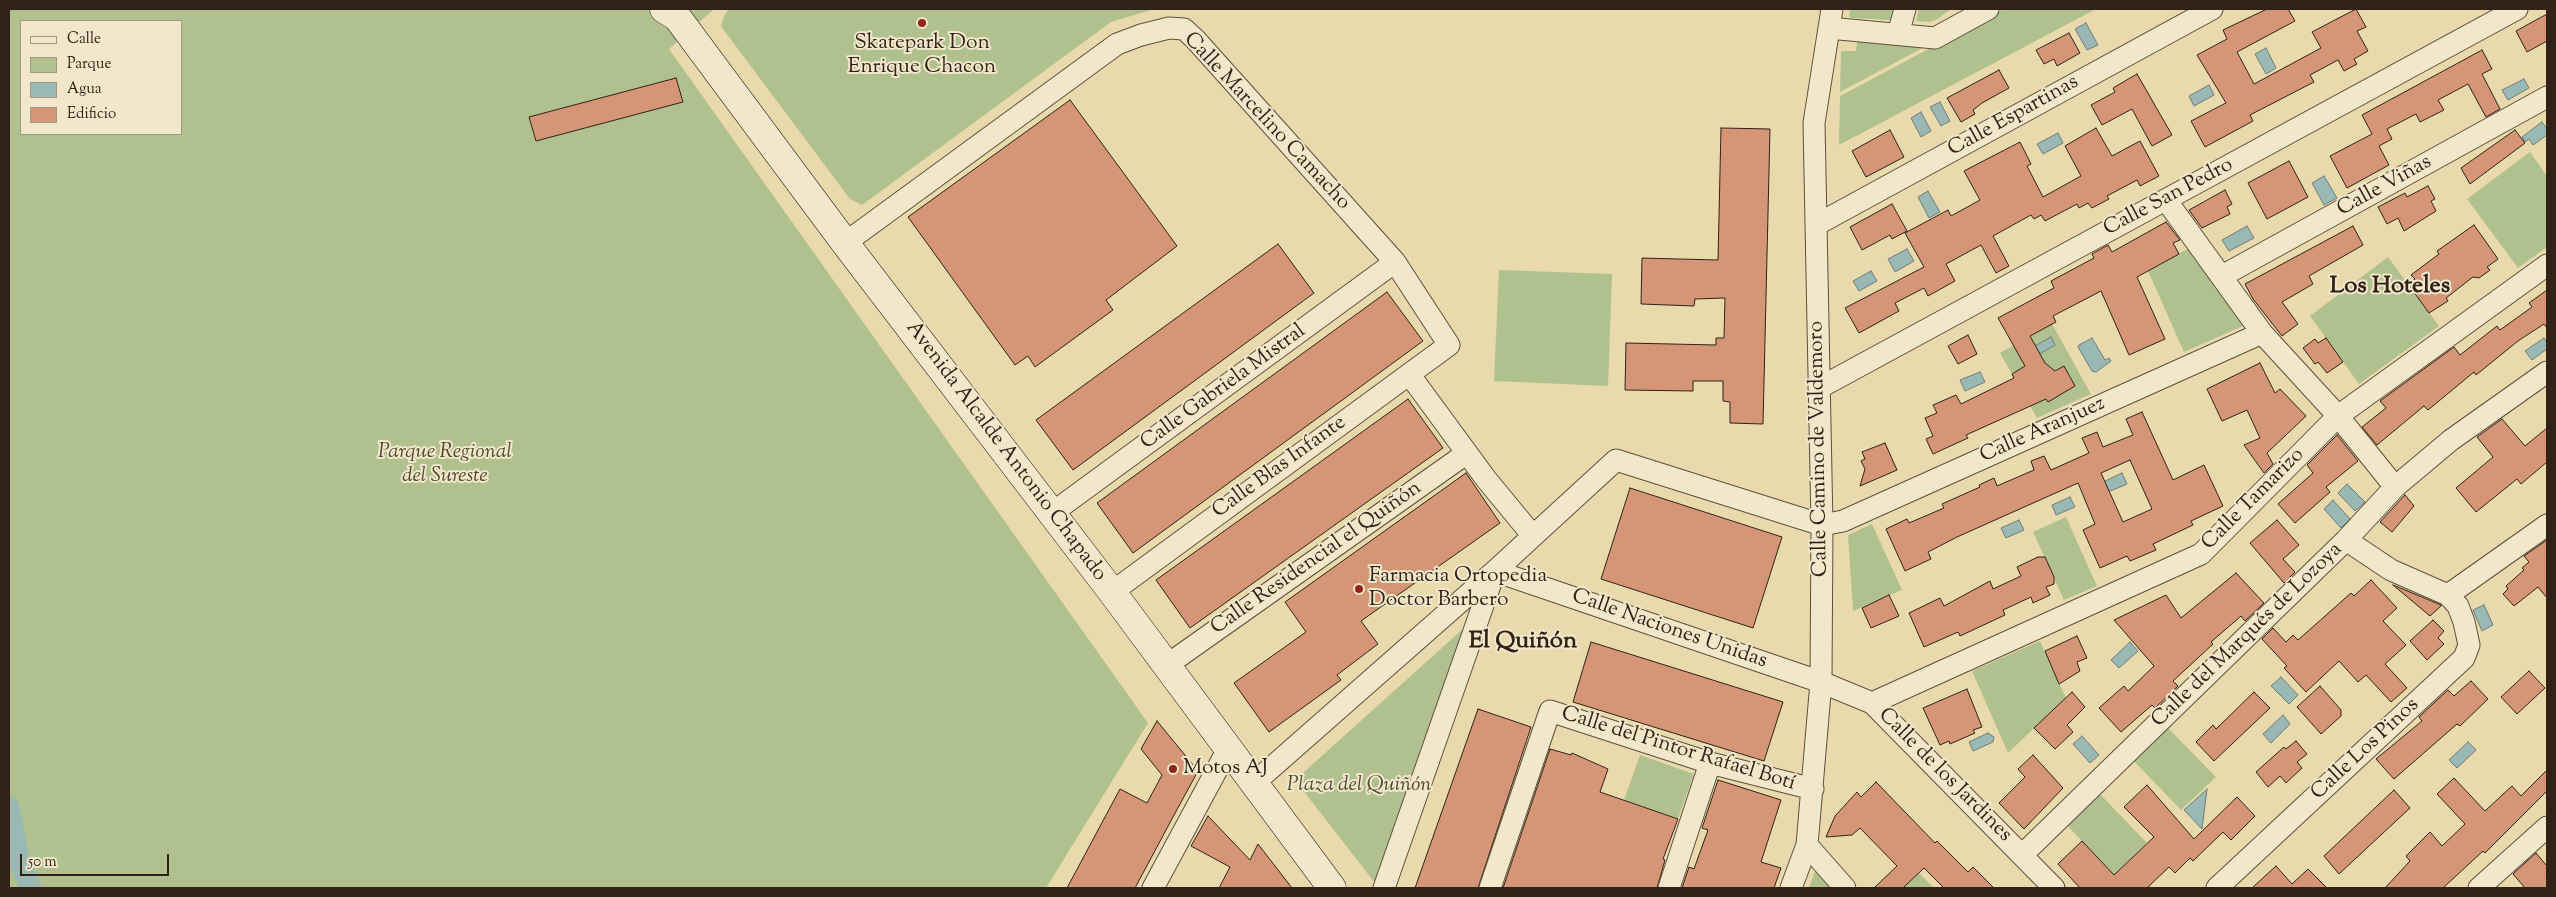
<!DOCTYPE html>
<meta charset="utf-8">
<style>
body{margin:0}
#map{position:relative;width:2556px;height:897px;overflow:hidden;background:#e9daad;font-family:"Sorts Mill Goudy",serif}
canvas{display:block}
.frame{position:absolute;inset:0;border:10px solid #312116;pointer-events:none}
.legend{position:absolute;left:20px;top:20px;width:162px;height:115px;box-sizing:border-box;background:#f1e7ca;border:1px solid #a49882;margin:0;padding:6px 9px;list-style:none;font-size:15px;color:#312116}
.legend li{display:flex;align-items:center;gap:10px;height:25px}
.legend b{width:25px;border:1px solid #a49882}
.scale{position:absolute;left:20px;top:854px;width:149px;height:22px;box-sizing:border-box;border:2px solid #312116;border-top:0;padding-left:6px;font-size:15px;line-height:18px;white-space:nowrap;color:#312116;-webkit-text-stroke:4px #f1e7ca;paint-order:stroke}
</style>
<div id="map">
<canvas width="2556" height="897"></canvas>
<div class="frame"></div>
<ul class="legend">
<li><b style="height:6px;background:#f1e7ca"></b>Calle</li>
<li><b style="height:14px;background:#b0c18f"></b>Parque</li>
<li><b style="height:14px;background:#9ab8b4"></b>Agua</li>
<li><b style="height:14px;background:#d59678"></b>Edificio</li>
</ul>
<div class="scale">50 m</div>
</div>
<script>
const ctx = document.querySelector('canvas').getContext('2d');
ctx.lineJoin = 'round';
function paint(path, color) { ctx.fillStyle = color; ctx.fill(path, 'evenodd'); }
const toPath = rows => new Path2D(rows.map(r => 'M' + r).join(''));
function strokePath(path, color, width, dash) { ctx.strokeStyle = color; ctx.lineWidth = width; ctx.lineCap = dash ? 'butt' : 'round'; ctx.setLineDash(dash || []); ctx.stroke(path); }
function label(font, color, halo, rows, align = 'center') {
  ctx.font = font + ' "Sorts Mill Goudy",serif'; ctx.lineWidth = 4; ctx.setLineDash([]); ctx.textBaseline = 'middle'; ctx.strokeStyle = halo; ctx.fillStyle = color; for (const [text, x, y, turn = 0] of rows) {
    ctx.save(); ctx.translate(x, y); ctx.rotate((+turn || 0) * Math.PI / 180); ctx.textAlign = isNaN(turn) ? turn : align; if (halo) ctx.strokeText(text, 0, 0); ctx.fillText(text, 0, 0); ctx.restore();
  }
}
const green = toPath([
 [9,9,714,9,669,49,1148,723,1046,888,9,888],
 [21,21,181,21,181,134,21,134],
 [729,9,1154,9,1111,22,862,205,850,199,723,29,721,26,724,16],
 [1850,9,1894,9,1891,20,1852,18,1849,16],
 [1919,9,1951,9,1936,20,1929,22,1916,21],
 [2004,9,2096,9,1839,145,1840,96],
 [1857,41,1928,45,1840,92,1841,51,1856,51],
 [2530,152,2547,176,2547,247,2518,268,2467,199],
 [2189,248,2243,326,2184,352,2148,271],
 [2388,257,2439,326,2359,384,2310,316],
 [1499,270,1612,274,1608,386,1494,381],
 [2052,324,2091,394,2037,418,2000,353],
 [2066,517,2097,586,2064,600,2033,532],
 [1872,524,1902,590,1853,611,1848,535],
 [1464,628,1375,883,1295,780],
 [2040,641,2066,698,2008,753,1972,671],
 [2165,725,2216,777,2181,810,2131,758],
 [1640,755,1694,774,1678,819,1624,800],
 [2097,791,2147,843,2114,875,2064,822],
 [1815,871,1831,888,1809,888],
 [1919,873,1934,888,1903,888]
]);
const water = toPath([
 [2086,23,2098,45,2087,50,2075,29,2086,23],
 [2266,48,2276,68,2266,74,2255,54,2266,48],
 [2524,79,2529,88,2508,100,2502,90,2524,79],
 [2209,85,2214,95,2194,106,2189,96,2209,85],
 [1940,102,1950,121,1941,126,1930,107,1940,102],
 [1921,112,1931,131,1921,137,1911,118,1921,112],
 [2542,122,2547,129,2547,135,2533,145,2529,139,2525,142,2522,137,2542,122],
 [2058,133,2063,143,2043,154,2037,144,2058,133],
 [2324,176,2337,198,2324,205,2312,183,2324,176],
 [1928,191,1940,212,1929,218,1918,197,1928,191],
 [2247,226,2254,238,2229,251,2222,240,2247,226],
 [1907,249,1914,261,1895,272,1888,259,1907,249],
 [1871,271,1877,281,1859,291,1853,281,1871,271],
 [2051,337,2055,345,2024,363,2019,355,2051,337],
 [2092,338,2105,360,2109,358,2111,361,2096,372,2092,371,2078,347,2079,345,2092,338],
 [2544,338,2547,343,2547,349,2532,360,2525,351,2544,338],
 [1980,372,1985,382,1965,391,1960,380,1980,372],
 [2122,473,2127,484,2108,492,2103,482,2122,473],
 [2347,484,2365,502,2355,511,2338,493,2347,484],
 [2070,497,2075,507,2056,515,2052,505,2070,497],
 [2333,500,2350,519,2341,528,2324,509,2333,500],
 [2019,520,2024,530,2006,538,2001,528,2019,520],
 [2484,605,2493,625,2482,631,2473,610,2484,605],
 [2130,642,2138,651,2119,668,2111,660,2130,642],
 [2281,677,2298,695,2289,704,2271,686,2281,677],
 [2283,715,2290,724,2271,743,2263,734,2283,715],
 [1988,733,1994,737,1993,742,1973,751,1969,742,1988,733],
 [2082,736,2099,755,2090,763,2073,744,2082,736],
 [2468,742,2476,750,2457,768,2449,760,2468,742],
 [2207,789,2202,829,2184,810,2207,789]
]);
const canal = toPath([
 [9,807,20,864,31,888]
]);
const building = toPath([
 [2267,9,2288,9,2295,21,2237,52,2254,84,2321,48,2312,32,2356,9,2366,27,2357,31,2368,51,2354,59,2357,64,2344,71,2338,60,2310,75,2314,82,2250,115,2253,121,2205,147,2191,121,2226,103,2197,55,2227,39,2223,30,2267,9],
 [2547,14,2547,41,2527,52,2516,31,2547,14],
 [2069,33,2080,53,2057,66,2054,59,2044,64,2036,50,2069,33],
 [2482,50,2492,69,2482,74,2500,109,2486,117,2468,84,2438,100,2444,110,2420,122,2416,114,2387,129,2392,139,2379,146,2389,165,2347,188,2330,156,2372,134,2362,115,2482,50],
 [1999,70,2009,88,1982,103,1973,110,1975,114,1961,122,1947,98,1999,70],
 [2137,74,2172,135,2152,146,2132,109,2102,125,2091,105,2115,92,2113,88,2137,74],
 [676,78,683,102,536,141,529,117,676,78],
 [1070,100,1177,246,1106,300,1113,310,1035,367,1028,356,1015,365,908,217,1070,100],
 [1721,128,1770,129,1763,424,1730,423,1730,402,1723,401,1723,381,1693,381,1693,391,1625,390,1626,343,1716,345,1716,338,1724,338,1725,298,1695,299,1694,306,1641,304,1642,258,1718,260,1721,128],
 [2096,128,2112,156,2140,141,2159,176,2140,186,2137,180,2107,196,2109,199,2092,208,2088,203,2079,208,2077,204,2045,221,2041,215,2034,219,2031,215,1993,236,2009,266,1996,273,1981,245,1946,264,1955,281,1928,296,1924,288,1895,303,1899,311,1859,333,1845,308,1924,267,1905,233,1948,210,1951,216,1980,200,1964,171,2020,142,2031,164,2027,166,2043,197,2081,176,2065,146,2096,128],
 [1890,130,1904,157,1866,177,1852,151,1890,130],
 [2515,130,2525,143,2470,184,2461,168,2515,130],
 [2289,161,2308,197,2267,219,2248,183,2289,161],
 [2428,186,2435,199,2431,201,2436,211,2404,231,2398,218,2387,224,2378,207,2405,193,2407,197,2428,186],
 [2225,190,2232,204,2227,207,2230,214,2202,228,2189,210,2225,190],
 [1892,204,1907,231,1892,239,1890,235,1862,250,1850,227,1892,204],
 [2166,222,2180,240,2173,243,2179,254,2137,277,2165,339,2129,355,2101,291,2053,316,2056,322,2030,336,2045,363,2055,371,2064,366,2075,386,2048,402,2046,399,1966,435,1968,438,1933,454,1926,439,1933,436,1925,418,1937,413,1933,405,1956,395,1961,404,2014,378,2012,374,2025,366,1998,318,2054,288,2051,281,2094,258,2092,254,2108,245,2112,252,2166,222],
 [2474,225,2498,259,2487,267,2490,270,2479,278,2473,277,2446,298,2448,301,2429,313,2408,284,2415,279,2411,275,2439,254,2437,251,2474,225],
 [2353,226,2363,245,2309,276,2313,284,2282,302,2298,324,2282,336,2253,299,2245,284,2353,226],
 [1278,244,1314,293,1073,470,1036,420,1278,244],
 [2547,290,2547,328,2544,324,2518,341,2476,375,2474,372,2428,410,2424,406,2377,445,2362,427,2386,408,2380,401,2454,347,2460,355,2497,326,2500,330,2532,307,2529,303,2547,290],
 [1387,292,1423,341,1133,553,1097,503,1387,292],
 [1968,335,1977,354,1958,364,1948,346,1968,335],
 [2326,338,2343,362,2327,373,2318,362,2315,364,2303,348,2315,339,2318,343,2326,338],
 [2260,363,2275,393,2280,389,2306,416,2267,453,2273,464,2264,473,2244,445,2260,438,2247,410,2222,421,2207,389,2260,363],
 [1408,399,1443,448,1190,628,1156,580,1408,399],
 [2142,412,2173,480,2204,465,2223,506,2191,521,2193,525,2153,544,2156,550,2130,561,2127,556,2100,568,2083,530,2095,524,2078,483,1957,537,1928,552,1931,559,1905,571,1886,529,1907,519,1909,523,1944,508,1942,504,1980,487,1979,485,1994,478,1997,486,2034,470,2031,461,2044,456,2051,470,2089,453,2082,438,2097,432,2103,447,2133,435,2126,419,2142,412],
 [2130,460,2152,509,2123,522,2101,473,2130,460],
 [2502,419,2525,446,2547,428,2547,462,2521,484,2517,479,2476,512,2456,488,2493,457,2477,437,2502,419],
 [2337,435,2358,461,2326,487,2330,492,2295,523,2278,504,2313,473,2307,465,2337,435],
 [1885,443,1897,470,1860,486,1865,469,1861,461,1865,459,1862,452,1885,443],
 [1466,473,1500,523,1361,621,1378,644,1337,675,1341,680,1269,732,1234,683,1306,632,1285,602,1466,473],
 [1630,488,1782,537,1753,628,1601,579,1630,488],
 [2405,495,2414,506,2392,532,2380,522,2405,495],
 [2277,520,2299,545,2283,559,2295,572,2284,583,2250,543,2277,520],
 [2547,540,2547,598,2538,587,2514,606,2503,594,2508,589,2506,586,2524,570,2522,568,2529,562,2524,556,2547,540],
 [2038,557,2045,557,2054,577,2054,584,2046,587,2050,595,2033,603,2031,597,2003,610,2005,615,1960,636,1958,632,1924,647,1909,613,1940,598,1944,606,1990,581,1993,589,2021,576,2017,567,2038,557],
 [2236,573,2264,603,2245,621,2241,616,2211,642,2213,644,2173,681,2178,686,2155,708,2152,705,2121,732,2099,708,2124,686,2128,691,2154,666,2114,620,2166,595,2181,618,2236,573],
 [2371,580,2397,608,2383,621,2406,645,2385,664,2407,688,2391,702,2366,675,2358,682,2339,661,2306,692,2284,668,2287,666,2262,639,2273,628,2286,642,2293,635,2298,640,2351,593,2354,596,2371,580],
 [2393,585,2441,605,2441,606,2430,616,2393,585],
 [1889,595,1899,616,1871,628,1862,608,1889,595],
 [2433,620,2444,631,2438,638,2444,644,2427,660,2410,641,2433,620],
 [2077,636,2087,658,2077,662,2080,671,2059,684,2045,651,2077,636],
 [1591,642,1783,702,1764,761,1573,702,1591,642],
 [2529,671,2545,688,2517,714,2501,697,2529,671],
 [2471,681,2488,699,2460,726,2457,724,2394,779,2376,759,2422,721,2419,717,2448,690,2454,696,2471,681],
 [2320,686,2341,710,2341,716,2321,734,2297,707,2320,686],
 [1967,689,1982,727,1973,730,1975,733,1950,744,1949,741,1940,745,1923,708,1967,689],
 [2072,692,2085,707,2067,725,2073,732,2055,749,2034,728,2072,692],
 [2254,692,2270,708,2214,761,2196,742,2213,725,2216,729,2254,692],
 [1478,709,1531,727,1478,888,1415,888,1478,709],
 [1157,721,1198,771,1173,817,1135,888,1067,888,1120,789,1147,803,1162,775,1141,749,1157,721],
 [2296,741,2307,754,2297,762,2302,768,2286,783,2280,776,2268,787,2256,772,2284,747,2286,749,2296,741],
 [1550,749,1571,755,1572,753,1608,769,1600,792,1678,819,1663,859,1665,860,1657,888,1503,888,1550,749],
 [2033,755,2063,788,2024,829,1999,803,2025,777,2018,769,2033,755],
 [2547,770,2547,791,2485,853,2483,851,2443,888,2385,888,2410,861,2406,856,2430,832,2442,846,2465,824,2437,794,2454,778,2485,811,2512,786,2521,796,2547,770],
 [1718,780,1781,800,1761,862,1781,868,1774,888,1682,888,1689,867,1694,869,1708,830,1702,828,1718,780],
 [1876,782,1935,843,1937,841,1968,872,1973,867,1994,888,1944,888,1924,868,1903,888,1874,888,1897,866,1860,828,1852,835,1826,837,1835,816,1857,792,1861,797,1876,782],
 [2147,785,2194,839,2237,797,2255,816,2231,840,2223,832,2193,861,2190,858,2175,873,2169,867,2147,888,2080,888,2058,864,2082,841,2114,875,2154,837,2124,807,2147,785],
 [2394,790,2410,808,2339,874,2324,856,2394,790],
 [1208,816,1250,860,1258,844,1292,888,1219,888,1230,867,1191,846,1208,816],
 [2536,853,2547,866,2547,888,2525,888,2513,874,2536,853],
 [2276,866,2292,884,2308,869,2327,888,2252,888,2276,866]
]);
const street = toPath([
 [1829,28,1935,38,1988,9],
 [1898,34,1905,9],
 [2166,200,2262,333,2338,416,2395,487],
 [1816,225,2212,9],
 [845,243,1117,44,1141,35,1169,28,1184,29,1195,39,1395,262,1449,345,1112,592],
 [2222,276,2547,97],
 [1409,374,1486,479,1533,536],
 [1819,388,2517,9],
 [1052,513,1395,262],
 [2346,540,2395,487,2451,440,2547,372],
 [1167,665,1467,453],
 [1872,703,2201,554,2338,416,2547,265],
 [1254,783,1495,571,1616,460,1822,525,1843,521,2262,333],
 [1807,845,1845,888],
 [2022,855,2346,540,2391,570,2448,595,2547,525],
 [1153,888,1228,749],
 [1384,888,1495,571,1821,682,1872,703,2054,888],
 [1490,888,1550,711,1710,763,1813,789],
 [1669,888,1710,763],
 [1791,888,1807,845,1821,682,1822,525,1814,123,1832,9],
 [2217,888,2464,658,2469,645,2464,622,2458,606,2448,595],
 [2479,888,2547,827]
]);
const secondary = toPath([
 [664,9,677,17,845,243,1112,592,1332,888]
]);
const markers = [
 [922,23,5,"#8f2418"],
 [1359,589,5,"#8f2418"],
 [1173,769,5,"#8f2418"]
];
const poiNames = [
 ["Skatepark Don",922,44,"center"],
 ["Enrique Chacon",922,68,"center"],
 ["Farmacia Ortopedia",1369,577],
 ["Doctor Barbero",1369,601],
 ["Motos AJ",1183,769]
];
const streetNames = [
 ["Calle Espartinas",2014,117,-29],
 ["Calle Marcelino Camacho",1266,122,47],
 ["Calle Viñas",2385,187,-29],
 ["Calle San Pedro",2169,198,-28],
 ["Calle Gabriela Mistral",1224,388,-36],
 ["Calle Aranjuez",2043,431,-24],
 ["Calle Camino de Valdemoro",1820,449,-91],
 ["Avenida Alcalde Antonio Chapado",1005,452,53],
 ["Calle Blas Infante",1280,468,-36],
 ["Calle Tamarizo",2254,500,-45],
 ["Calle Residencial el Quiñón",1317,559,-35],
 ["Calle Naciones Unidas",1669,630,19],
 ["Calle del Marqués de Lozoya",2248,636,-44],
 ["Calle del Pintor Rafael Botí",1678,750,17],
 ["Calle Los Pinos",2366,750,-43],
 ["Calle de los Jardines",1944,776,45]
];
const parkNames = [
 ["Parque Regional",445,453],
 ["del Sureste",445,477],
 ["Plaza del Quiñón",1359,786]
];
const quarterNames = [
 ["Los Hoteles",2390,288],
 ["El Quiñón",1523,643]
];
paint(green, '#b0c18f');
paint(water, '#9ab8b4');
strokePath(water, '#707c75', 1);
strokePath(canal, '#9ab8b4', 21);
paint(building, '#d59678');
strokePath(building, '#312116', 1);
strokePath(street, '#5f4f3c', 23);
strokePath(secondary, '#312116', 29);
strokePath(street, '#f1e7ca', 21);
strokePath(secondary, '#f1e7ca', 28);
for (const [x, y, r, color] of markers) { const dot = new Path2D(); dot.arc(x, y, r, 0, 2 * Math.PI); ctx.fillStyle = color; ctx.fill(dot); strokePath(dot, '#f1e7ca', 2); }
label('21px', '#312116', '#f1e7ca', poiNames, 'left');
label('21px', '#312116', '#f1e7ca', streetNames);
label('italic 21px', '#514934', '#f1e7ca', parkNames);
label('bold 24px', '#312116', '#f1e7ca', quarterNames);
</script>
